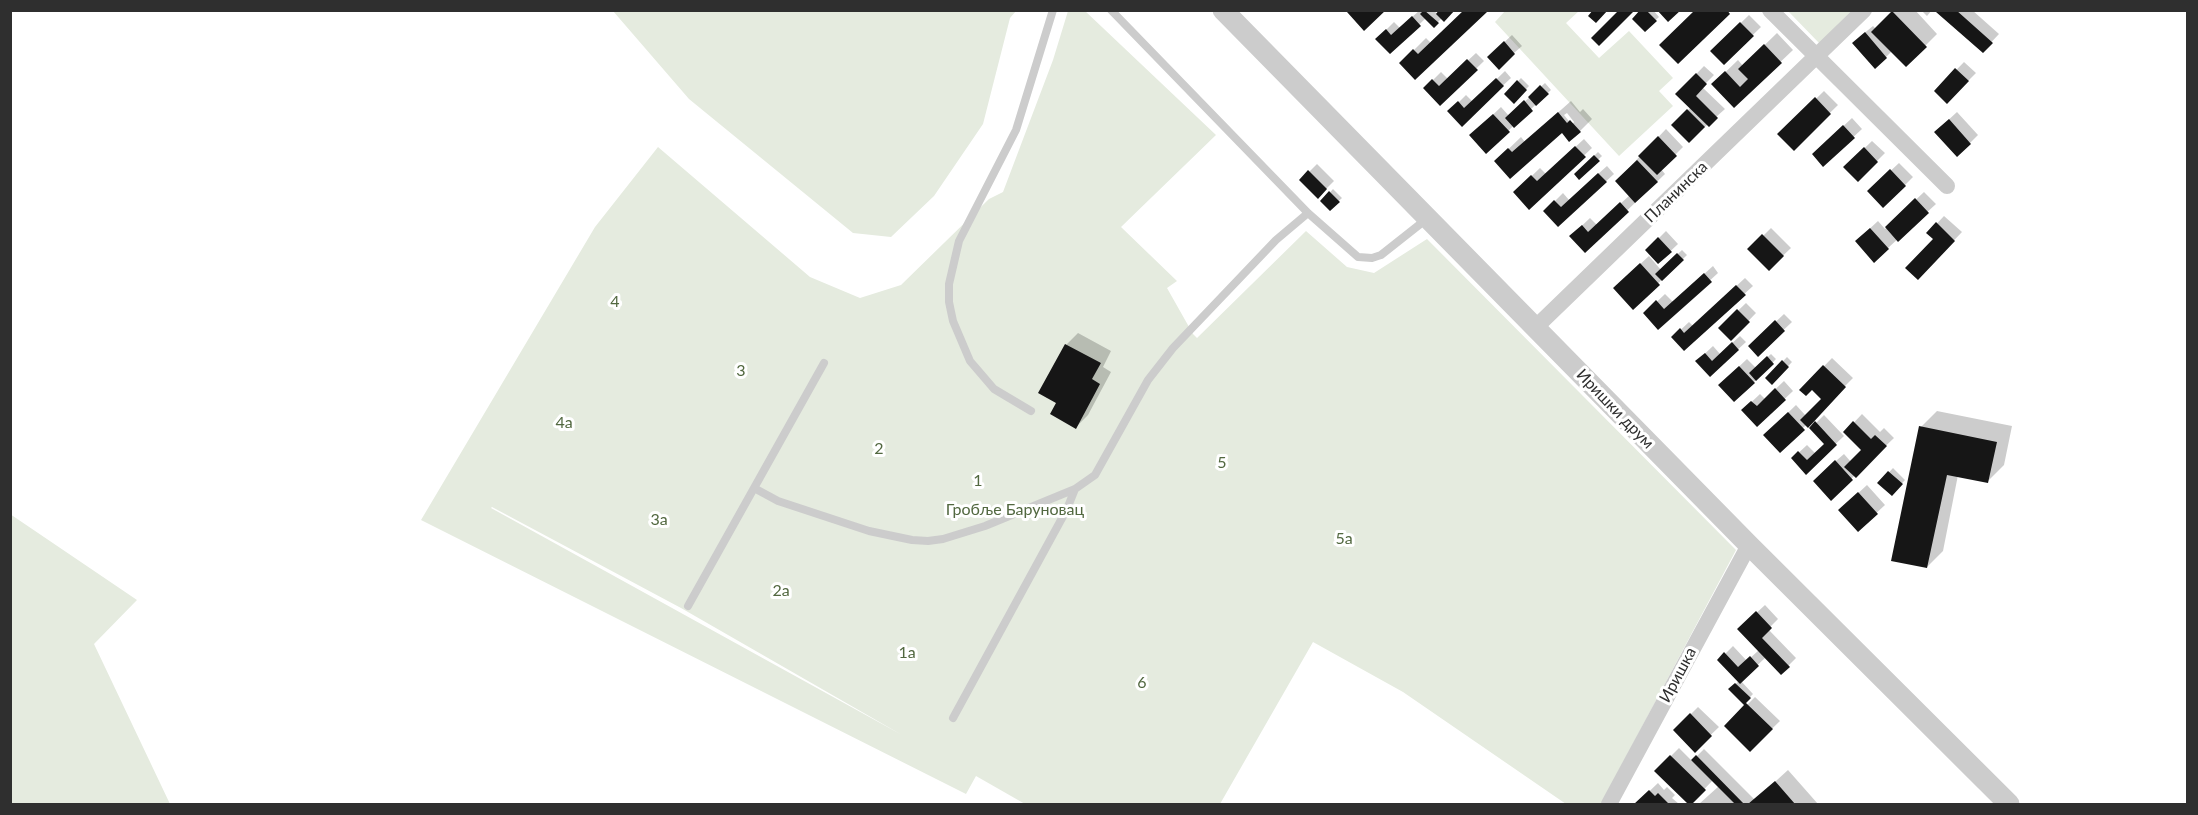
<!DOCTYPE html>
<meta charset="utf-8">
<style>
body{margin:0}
#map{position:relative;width:2198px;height:815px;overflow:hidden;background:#fff;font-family:Lato,sans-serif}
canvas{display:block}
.frame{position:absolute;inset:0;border:12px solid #2f2f2f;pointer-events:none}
</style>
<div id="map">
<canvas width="2198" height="815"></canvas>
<div class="frame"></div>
</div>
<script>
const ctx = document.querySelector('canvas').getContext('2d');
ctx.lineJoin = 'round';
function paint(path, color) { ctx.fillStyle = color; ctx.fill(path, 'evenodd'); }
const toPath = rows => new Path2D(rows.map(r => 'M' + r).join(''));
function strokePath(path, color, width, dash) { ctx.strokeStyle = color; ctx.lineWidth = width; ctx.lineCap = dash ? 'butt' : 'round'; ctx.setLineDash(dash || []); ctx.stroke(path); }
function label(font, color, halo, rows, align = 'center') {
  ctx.font = font + ' Lato,sans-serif'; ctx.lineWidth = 6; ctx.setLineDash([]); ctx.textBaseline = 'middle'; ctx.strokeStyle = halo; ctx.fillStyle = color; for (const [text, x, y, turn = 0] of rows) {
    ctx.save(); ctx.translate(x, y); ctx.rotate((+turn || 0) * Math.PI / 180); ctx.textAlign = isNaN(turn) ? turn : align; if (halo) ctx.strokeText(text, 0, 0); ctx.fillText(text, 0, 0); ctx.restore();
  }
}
const green = toPath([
 [1084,10,1216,135,1121,227,1177,281,1167,288,1193,334,1197,338,1306,231,1347,267,1374,273,1427,239,1736,550,1601,804,1566,804,1403,692,1313,642,1220,804,1025,804,976,776,966,794,421,520,595,227,658,147,810,277,860,298,901,285,989,199,1003,192,1053,60,1068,11],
 [492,507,681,608,902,735,491,508],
 [613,11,1016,11,1010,18,983,124,934,196,891,237,853,233,689,99],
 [1505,11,1579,11,1566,23,1599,58,1629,31,1673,78,1659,91,1673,106,1619,156,1495,22],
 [1788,11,1855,11,1820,44],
 [10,514,137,600,94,644,170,804,11,804]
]);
const shadow = toPath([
 [1420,10,1424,13,1426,10,1433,10,1442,18,1434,26,1426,18,1390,52,1377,39,1394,22,1400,28],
 [1466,10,1486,10,1415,78,1401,63,1426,38,1431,43],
 [1642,10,1653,10,1659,17,1645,30],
 [1895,10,1915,10,1937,34,1906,65,1892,51,1886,57,1862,35,1873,26,1876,29],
 [1921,10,1932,10,1927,16],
 [1940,10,1972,10,1999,34,1983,51],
 [1749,15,1761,27,1724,63,1712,51],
 [1777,33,1793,50,1734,106,1713,84,1738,60,1743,66],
 [1512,35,1522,46,1514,53,1497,49],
 [1476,53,1484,61,1440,104,1425,88,1441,72,1448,79],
 [1964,62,1976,73,1947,102,1936,91],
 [1704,66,1714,75,1702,87,1725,109,1689,141,1673,125,1691,107,1677,94],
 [1505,71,1511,78,1462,124,1450,111,1466,95,1473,102],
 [1521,78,1529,86,1514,102,1506,94],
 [1545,83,1551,90,1486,152,1479,128,1501,107,1509,116],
 [1824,91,1838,105,1794,148,1780,134],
 [1571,101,1580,112,1583,109,1592,119,1580,131,1562,131,1496,161,1521,137,1525,142],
 [1567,113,1574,122,1572,125,1564,115],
 [1957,112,1978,135,1970,143,1944,124],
 [1852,118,1862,129,1823,165,1822,146],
 [1666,129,1683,147,1661,169,1665,174,1585,251,1571,236,1590,218,1597,225,1630,195,1624,173],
 [1584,139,1592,148,1529,207,1515,192,1540,168,1546,174],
 [1872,141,1885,153,1858,180,1845,167],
 [1598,152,1602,156,1579,178,1576,174],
 [1899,163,1913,177,1884,206,1869,191],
 [1317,164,1334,181,1318,197,1301,180],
 [1607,166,1614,174,1558,225,1545,211,1563,193,1569,200],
 [1333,189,1342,198,1330,209,1322,201],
 [1924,192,1936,204,1888,248,1865,233,1878,221,1885,229],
 [1944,216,1962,232,1918,278,1935,239,1928,233],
 [1771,228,1791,248,1769,269,1750,249],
 [1666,231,1678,244,1659,262,1647,250],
 [1682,250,1687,255,1633,308,1623,280,1649,256,1661,270],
 [1713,266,1718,273,1658,328,1645,313,1665,294,1673,302],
 [1745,278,1753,286,1684,349,1673,337,1689,322,1693,326],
 [1746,303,1756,313,1731,339,1720,328],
 [1784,314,1792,322,1758,354,1750,346],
 [1078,333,1111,351,1103,367,1111,372,1088,415,1076,427,1058,403,1066,345],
 [1740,336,1746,342,1710,375,1697,361,1713,346,1720,354],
 [1771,354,1776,359,1754,382,1728,377,1747,359,1756,368],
 [1787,357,1792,362,1772,383,1767,378],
 [1832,358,1853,378,1780,451,1765,435,1796,405,1806,416,1823,399,1812,388,1801,390],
 [1784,381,1793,391,1757,425,1743,410,1760,394,1765,399],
 [1937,411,2012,426,2004,465,1988,481,1958,475,1943,551,1927,567,1921,427],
 [1862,414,1880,432,1884,428,1894,438,1831,498,1822,473,1844,454,1851,462,1863,450,1845,432],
 [1824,415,1844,436,1806,472,1793,458,1807,445,1816,454,1826,444,1811,428],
 [1893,468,1905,480,1892,494,1879,483],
 [1867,485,1885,505,1858,530,1840,510],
 [1765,605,1778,619,1768,629,1796,658,1781,673,1766,657,1741,681,1753,694,1744,703,1730,689,1739,681,1719,660,1733,646,1747,661,1759,650,1739,629],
 [1755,697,1780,721,1750,750,1726,726],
 [1698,707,1719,727,1695,750,1675,730],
 [1679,748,1692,761,1704,749,1755,800,1788,770,1818,804,1699,804,1719,786,1713,780,1690,804,1656,771],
 [1658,783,1664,790,1667,787,1675,795,1672,798,1679,804,1636,804]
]);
const building = toPath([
 [1349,10,1386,10,1364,31,1347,12],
 [1424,10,1439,23,1434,28,1420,14],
 [1439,10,1455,10,1444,22,1436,14],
 [1464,10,1487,12,1415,80,1399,63,1413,49,1418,54],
 [1593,10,1608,10,1596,23,1588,16],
 [1619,10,1635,10,1599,46,1591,38],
 [1640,10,1646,10,1657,21,1645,32,1632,19],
 [1657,10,1681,10,1668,22],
 [1695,10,1727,10,1730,14,1678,64,1659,45],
 [1938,10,1956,10,1993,43,1983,53,1936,12],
 [1892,11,1927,47,1906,67,1871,32],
 [1412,16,1421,26,1390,54,1375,39,1386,29,1391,35],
 [1740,22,1754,36,1724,65,1710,51],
 [1865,32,1887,58,1875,69,1852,43],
 [1504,41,1515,54,1499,70,1487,57],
 [1764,44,1782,63,1734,108,1711,84,1725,71,1740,87,1748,79,1738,69],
 [1467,59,1478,70,1440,106,1423,88,1432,79,1439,86],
 [1955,68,1969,81,1947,104,1934,91],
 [1696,73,1707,84,1696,96,1718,118,1709,127,1675,94],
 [1496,78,1504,86,1462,127,1447,111,1458,101,1464,108],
 [1517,80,1527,90,1514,104,1504,94],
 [1540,85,1549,94,1536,106,1528,97],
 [1815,97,1831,114,1794,151,1777,134],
 [1524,100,1533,111,1514,128,1505,118],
 [1687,109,1705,127,1689,143,1671,125],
 [1558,112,1567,123,1570,120,1581,132,1569,142,1562,133,1510,179,1494,161,1508,148,1512,152],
 [1493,114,1510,132,1486,154,1469,135],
 [1949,119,1971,144,1957,157,1934,132],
 [1843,125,1855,138,1823,167,1812,154],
 [1658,136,1677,156,1657,175,1638,156],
 [1575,146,1586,157,1529,210,1513,192,1531,175,1537,181],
 [1864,147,1878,162,1858,182,1843,167],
 [1594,155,1600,161,1579,180,1574,174],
 [1637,160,1658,182,1635,203,1615,181],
 [1890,169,1906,186,1883,208,1867,191],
 [1308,170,1327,189,1318,199,1299,180],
 [1598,173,1607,182,1558,227,1543,211,1554,200,1561,207],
 [1329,191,1340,202,1330,211,1320,201],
 [1915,198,1929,213,1898,242,1885,227],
 [1620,202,1629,212,1585,253,1569,236,1582,225,1588,232],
 [1936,222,1955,241,1918,280,1905,268,1933,239,1926,233],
 [1870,228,1889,249,1874,263,1855,241],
 [1762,234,1784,256,1769,271,1747,249],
 [1658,237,1672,252,1658,264,1645,250],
 [1677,253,1684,260,1662,281,1655,274],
 [1640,263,1660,285,1633,310,1613,288],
 [1704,273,1712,282,1658,330,1643,313,1656,300,1664,309],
 [1736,285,1746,295,1684,351,1671,337,1680,328,1684,333],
 [1737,309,1750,322,1731,341,1718,328],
 [1775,320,1785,331,1758,357,1748,346],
 [1732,342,1739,350,1710,377,1695,361,1705,353,1712,361],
 [1065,344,1101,363,1092,379,1100,384,1076,429,1050,414,1056,403,1038,393],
 [1767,356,1774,364,1756,381,1749,373],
 [1782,360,1789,367,1772,385,1765,378],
 [1823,365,1846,387,1808,428,1800,420,1821,399,1812,390,1806,396,1799,390],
 [1739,366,1755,383,1734,402,1718,385],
 [1775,388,1786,400,1757,427,1741,410,1751,401,1757,406],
 [1788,412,1805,430,1780,453,1763,435],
 [1815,421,1837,445,1806,475,1791,458,1798,451,1807,460,1824,444,1809,428],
 [1853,421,1871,439,1875,435,1887,446,1856,478,1844,467,1861,450,1843,432],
 [1919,426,1997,442,1988,483,1947,475,1927,568,1891,561],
 [1835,460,1853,480,1831,501,1813,481],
 [1888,471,1903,484,1892,496,1877,483],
 [1858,492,1878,514,1858,532,1838,510],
 [1756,611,1772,628,1762,638,1790,667,1781,675,1737,629],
 [1724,652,1738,667,1750,656,1759,666,1740,684,1717,660],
 [1735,683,1751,698,1746,703,1773,729,1750,752,1724,726,1744,705,1728,689],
 [1690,713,1712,736,1695,753,1673,730],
 [1670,755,1706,790,1692,804,1688,804,1654,771],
 [1696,755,1744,804,1735,804,1691,760],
 [1775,781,1795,804,1748,804],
 [1649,790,1655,796,1658,793,1669,804,1634,804]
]);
const service = toPath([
 [1111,10,1308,213,1358,257,1372,258,1381,255,1419,225,1425,217],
 [1031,411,994,389,970,361,953,321,949,302,949,284,959,241,1016,130,1053,10],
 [754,488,778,501,869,531,912,540,928,541,943,539,985,526,1075,489,1095,475,1148,380,1173,348,1276,240,1308,213],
 [688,606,824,363],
 [953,718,1067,509,1075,489]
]);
const minor = toPath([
 [1770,10,1947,186],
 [1536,327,1864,10],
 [1609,804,1749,545]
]);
const tertiary = toPath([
 [1223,10,1749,545,2009,804]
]);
const streetNames = [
 ["Планинска",1676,192,-44],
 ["Иришки друм",1615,409,46],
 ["Иришка",1678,675,-62]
];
const parkNames = [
 ["4",615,302],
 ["3",741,371],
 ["4a",564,423],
 ["2",879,449],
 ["5",1222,463],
 ["1",978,481],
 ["Гробље Баруновац",1015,510],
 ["3a",659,520],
 ["5a",1344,539],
 ["2a",781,591],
 ["1a",907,653],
 ["6",1142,683]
];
paint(green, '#e5ebdf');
paint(shadow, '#0003');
paint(building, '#161616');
strokePath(service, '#ccc', 8);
strokePath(minor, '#ccc', 16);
strokePath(tertiary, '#ccc', 21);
label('16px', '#2f2f2f', '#fff', streetNames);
label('16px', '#526840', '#fff', parkNames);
</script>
